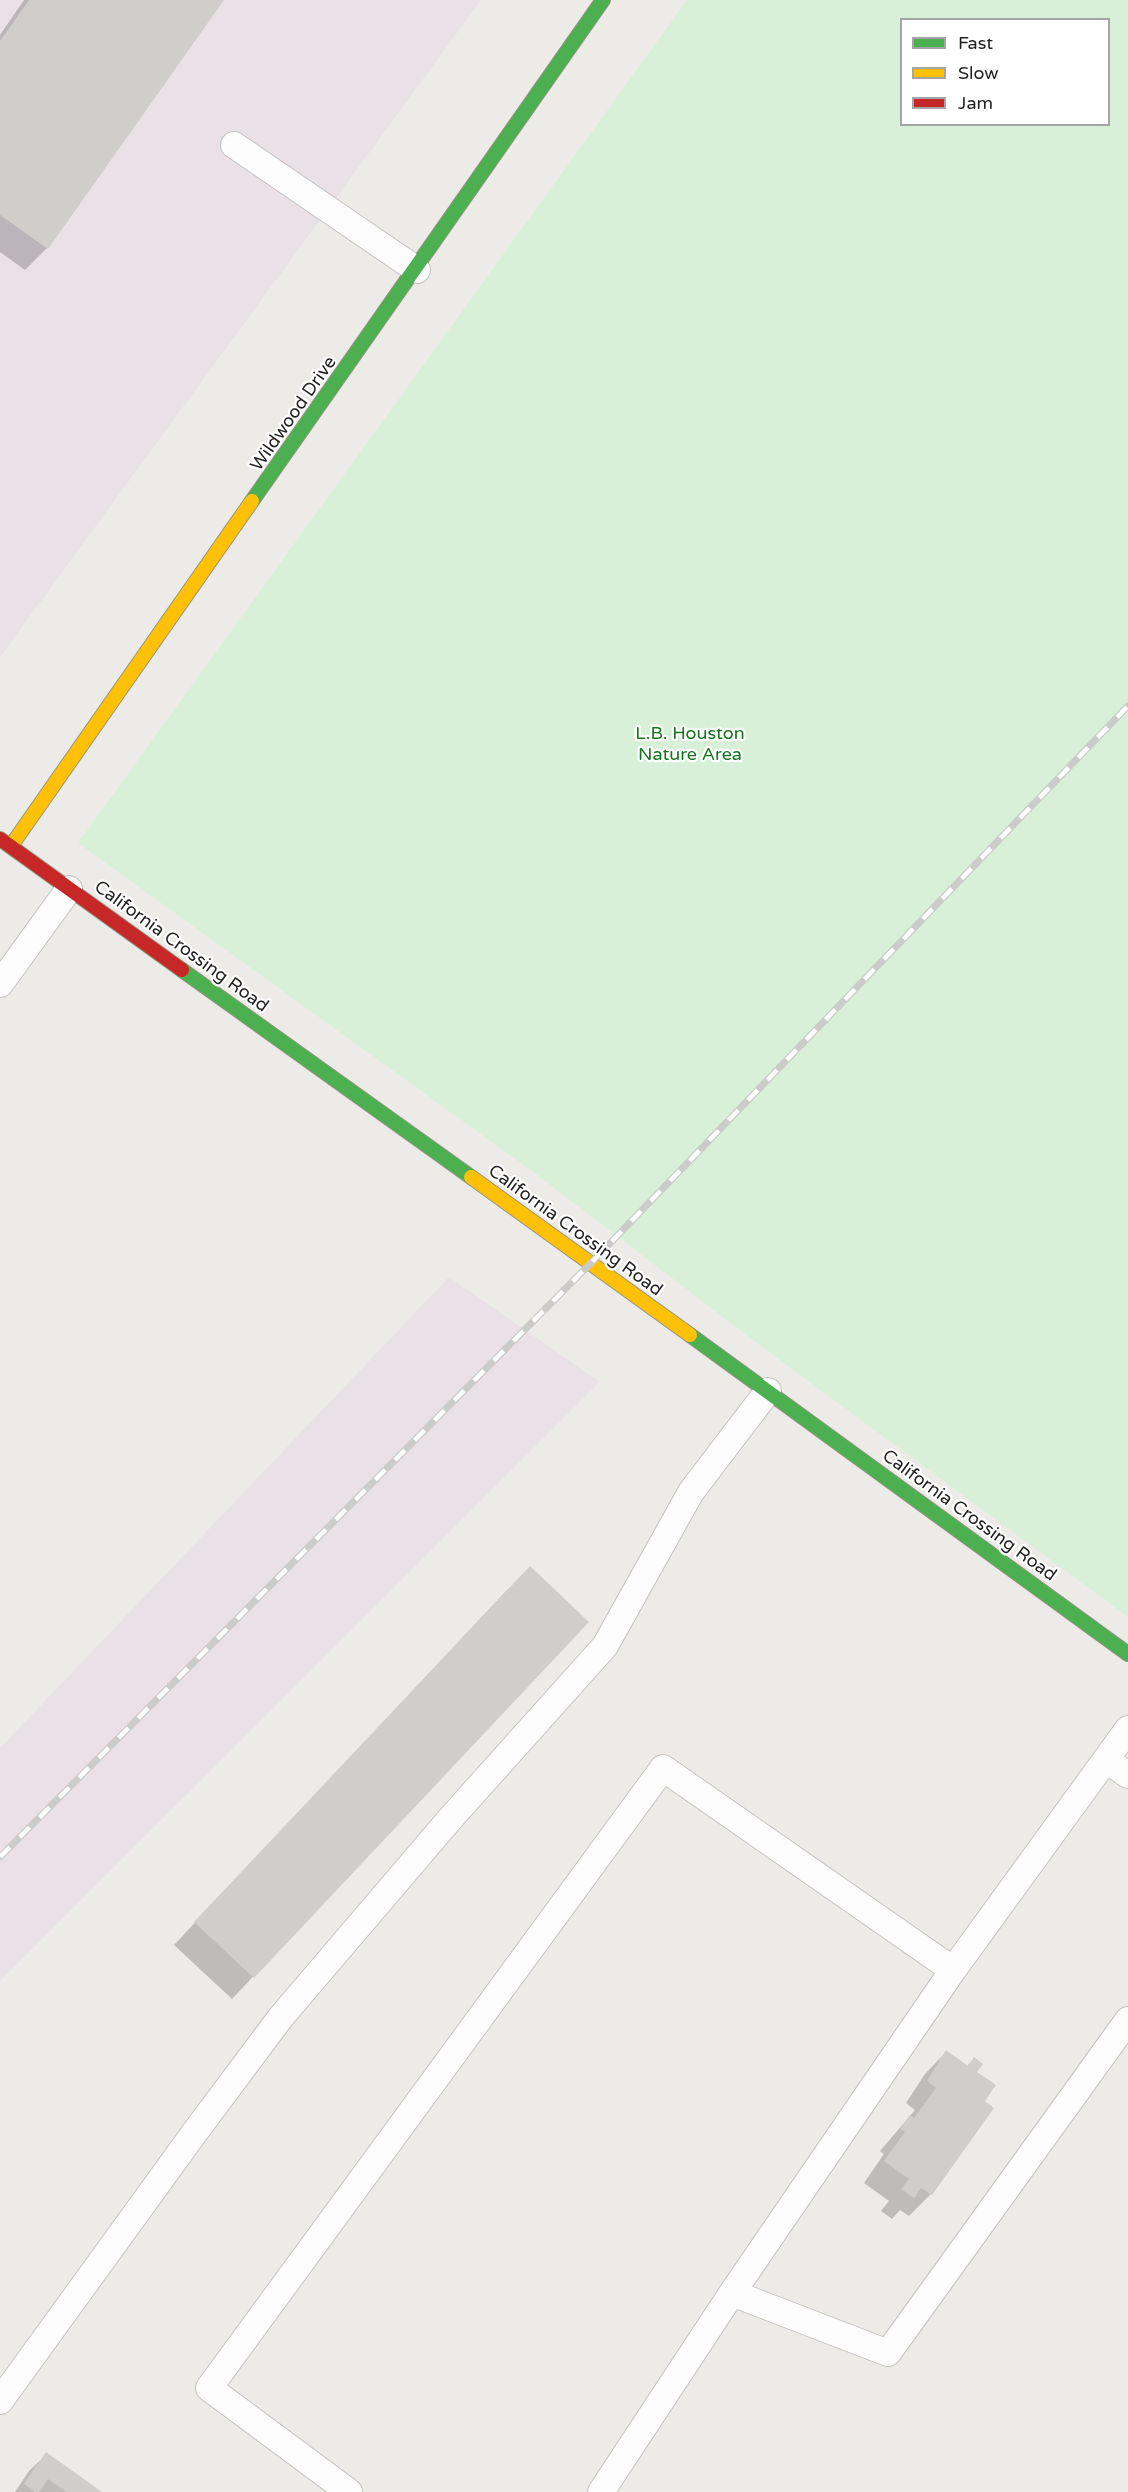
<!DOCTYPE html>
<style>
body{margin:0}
#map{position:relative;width:1128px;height:2492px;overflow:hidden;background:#edebe8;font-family:"Varela Round",sans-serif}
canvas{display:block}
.legend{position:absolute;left:900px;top:18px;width:210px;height:108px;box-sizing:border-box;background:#fff;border:2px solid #a5a5a5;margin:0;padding:8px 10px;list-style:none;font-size:18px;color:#1f1f1f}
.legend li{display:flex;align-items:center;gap:12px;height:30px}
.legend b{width:30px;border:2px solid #a5a5a5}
</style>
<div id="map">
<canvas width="1128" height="2492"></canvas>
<ul class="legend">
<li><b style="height:8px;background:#4caf50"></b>Fast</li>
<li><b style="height:8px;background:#ffc107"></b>Slow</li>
<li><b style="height:8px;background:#c62828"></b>Jam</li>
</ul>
</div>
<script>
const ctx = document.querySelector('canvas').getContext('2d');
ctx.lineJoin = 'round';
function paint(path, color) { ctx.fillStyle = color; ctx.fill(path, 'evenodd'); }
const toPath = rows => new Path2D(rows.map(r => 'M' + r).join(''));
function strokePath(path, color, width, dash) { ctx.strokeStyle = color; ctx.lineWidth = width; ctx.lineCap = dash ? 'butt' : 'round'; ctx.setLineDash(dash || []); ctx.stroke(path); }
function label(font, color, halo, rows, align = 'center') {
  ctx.font = font + ' "Varela Round",sans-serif'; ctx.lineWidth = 4.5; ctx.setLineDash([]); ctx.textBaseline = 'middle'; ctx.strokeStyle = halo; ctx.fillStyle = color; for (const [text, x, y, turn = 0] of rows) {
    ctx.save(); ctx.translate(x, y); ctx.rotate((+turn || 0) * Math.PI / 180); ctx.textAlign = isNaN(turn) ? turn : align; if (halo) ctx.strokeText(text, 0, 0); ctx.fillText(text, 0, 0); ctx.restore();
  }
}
const industrial = toPath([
 [0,0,481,0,0,657],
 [449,1277,600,1382,0,1981,0,1748]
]);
const park = toPath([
 [687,0,1128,0,1128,1617,762,1347,536,1174,78,843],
 [902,20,1108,20,1108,124,902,124]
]);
const shadow = toPath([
 [24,0,222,0,47,248,25,270,0,252,0,35],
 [508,1589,587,1622,232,1999,174,1945],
 [946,2052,967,2066,974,2059,975,2072,983,2101,992,2108,931,2194,909,2216,900,2210,892,2219,881,2211,889,2201,864,2183,884,2154,880,2151,915,2110,906,2103,925,2074],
 [47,2454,99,2492,15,2492,29,2471]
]);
const building = toPath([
 [29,0,224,0,48,249,0,215,0,41],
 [530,1566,589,1622,254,1978,194,1922],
 [946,2050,968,2066,974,2057,983,2064,977,2072,996,2085,985,2101,994,2108,932,2195,921,2188,914,2198,901,2189,909,2179,884,2161,905,2132,900,2129,910,2115,914,2118,936,2088,927,2081],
 [46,2452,102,2492,67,2492,48,2479,39,2492,35,2492,24,2484]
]);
const lane = toPath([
 [234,145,417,270],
 [0,984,69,889],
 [1106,1760,1128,1775],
 [732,2293,888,2353,1128,2020],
 [0,2401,195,2132,281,2017,450,1819,605,1646,691,1492,768,1391],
 [349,2492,209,2388,663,1768,953,1970],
 [601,2492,732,2293,953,1970,1128,1729]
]);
const fast = toPath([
 [252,501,603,0],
 [182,970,471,1177],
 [690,1335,1128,1654]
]);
const slow = toPath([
 [11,846,252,501],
 [471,1177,690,1335]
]);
const jam = toPath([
 [0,839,182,970]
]);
const rail = toPath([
 [0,1857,590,1264,1128,706]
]);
const streetNames = [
 ["Wildwood Drive",294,414,-55],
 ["California Crossing Road",181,947,36],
 ["California Crossing Road",575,1231,36],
 ["California Crossing Road",969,1516,36]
];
const parkNames = [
 ["L.B. Houston",690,734],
 ["Nature Area",690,755]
];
paint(industrial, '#eae1e6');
paint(park, '#d8f0d8');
paint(shadow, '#0003');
paint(building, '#d0cdcb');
strokePath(lane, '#c3c2c0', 28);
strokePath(fast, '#939581', 16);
strokePath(slow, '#939581', 16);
strokePath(jam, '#939581', 16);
strokePath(lane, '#fcfcfc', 26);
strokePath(fast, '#4caf50', 14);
strokePath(slow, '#ffc107', 14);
strokePath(jam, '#c62828', 14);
strokePath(rail, '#cbcbca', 7);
strokePath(rail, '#fff', 4.5, [14]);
label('18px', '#1f1f1f', '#fff', streetNames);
label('18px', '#16731e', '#fff', parkNames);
</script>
